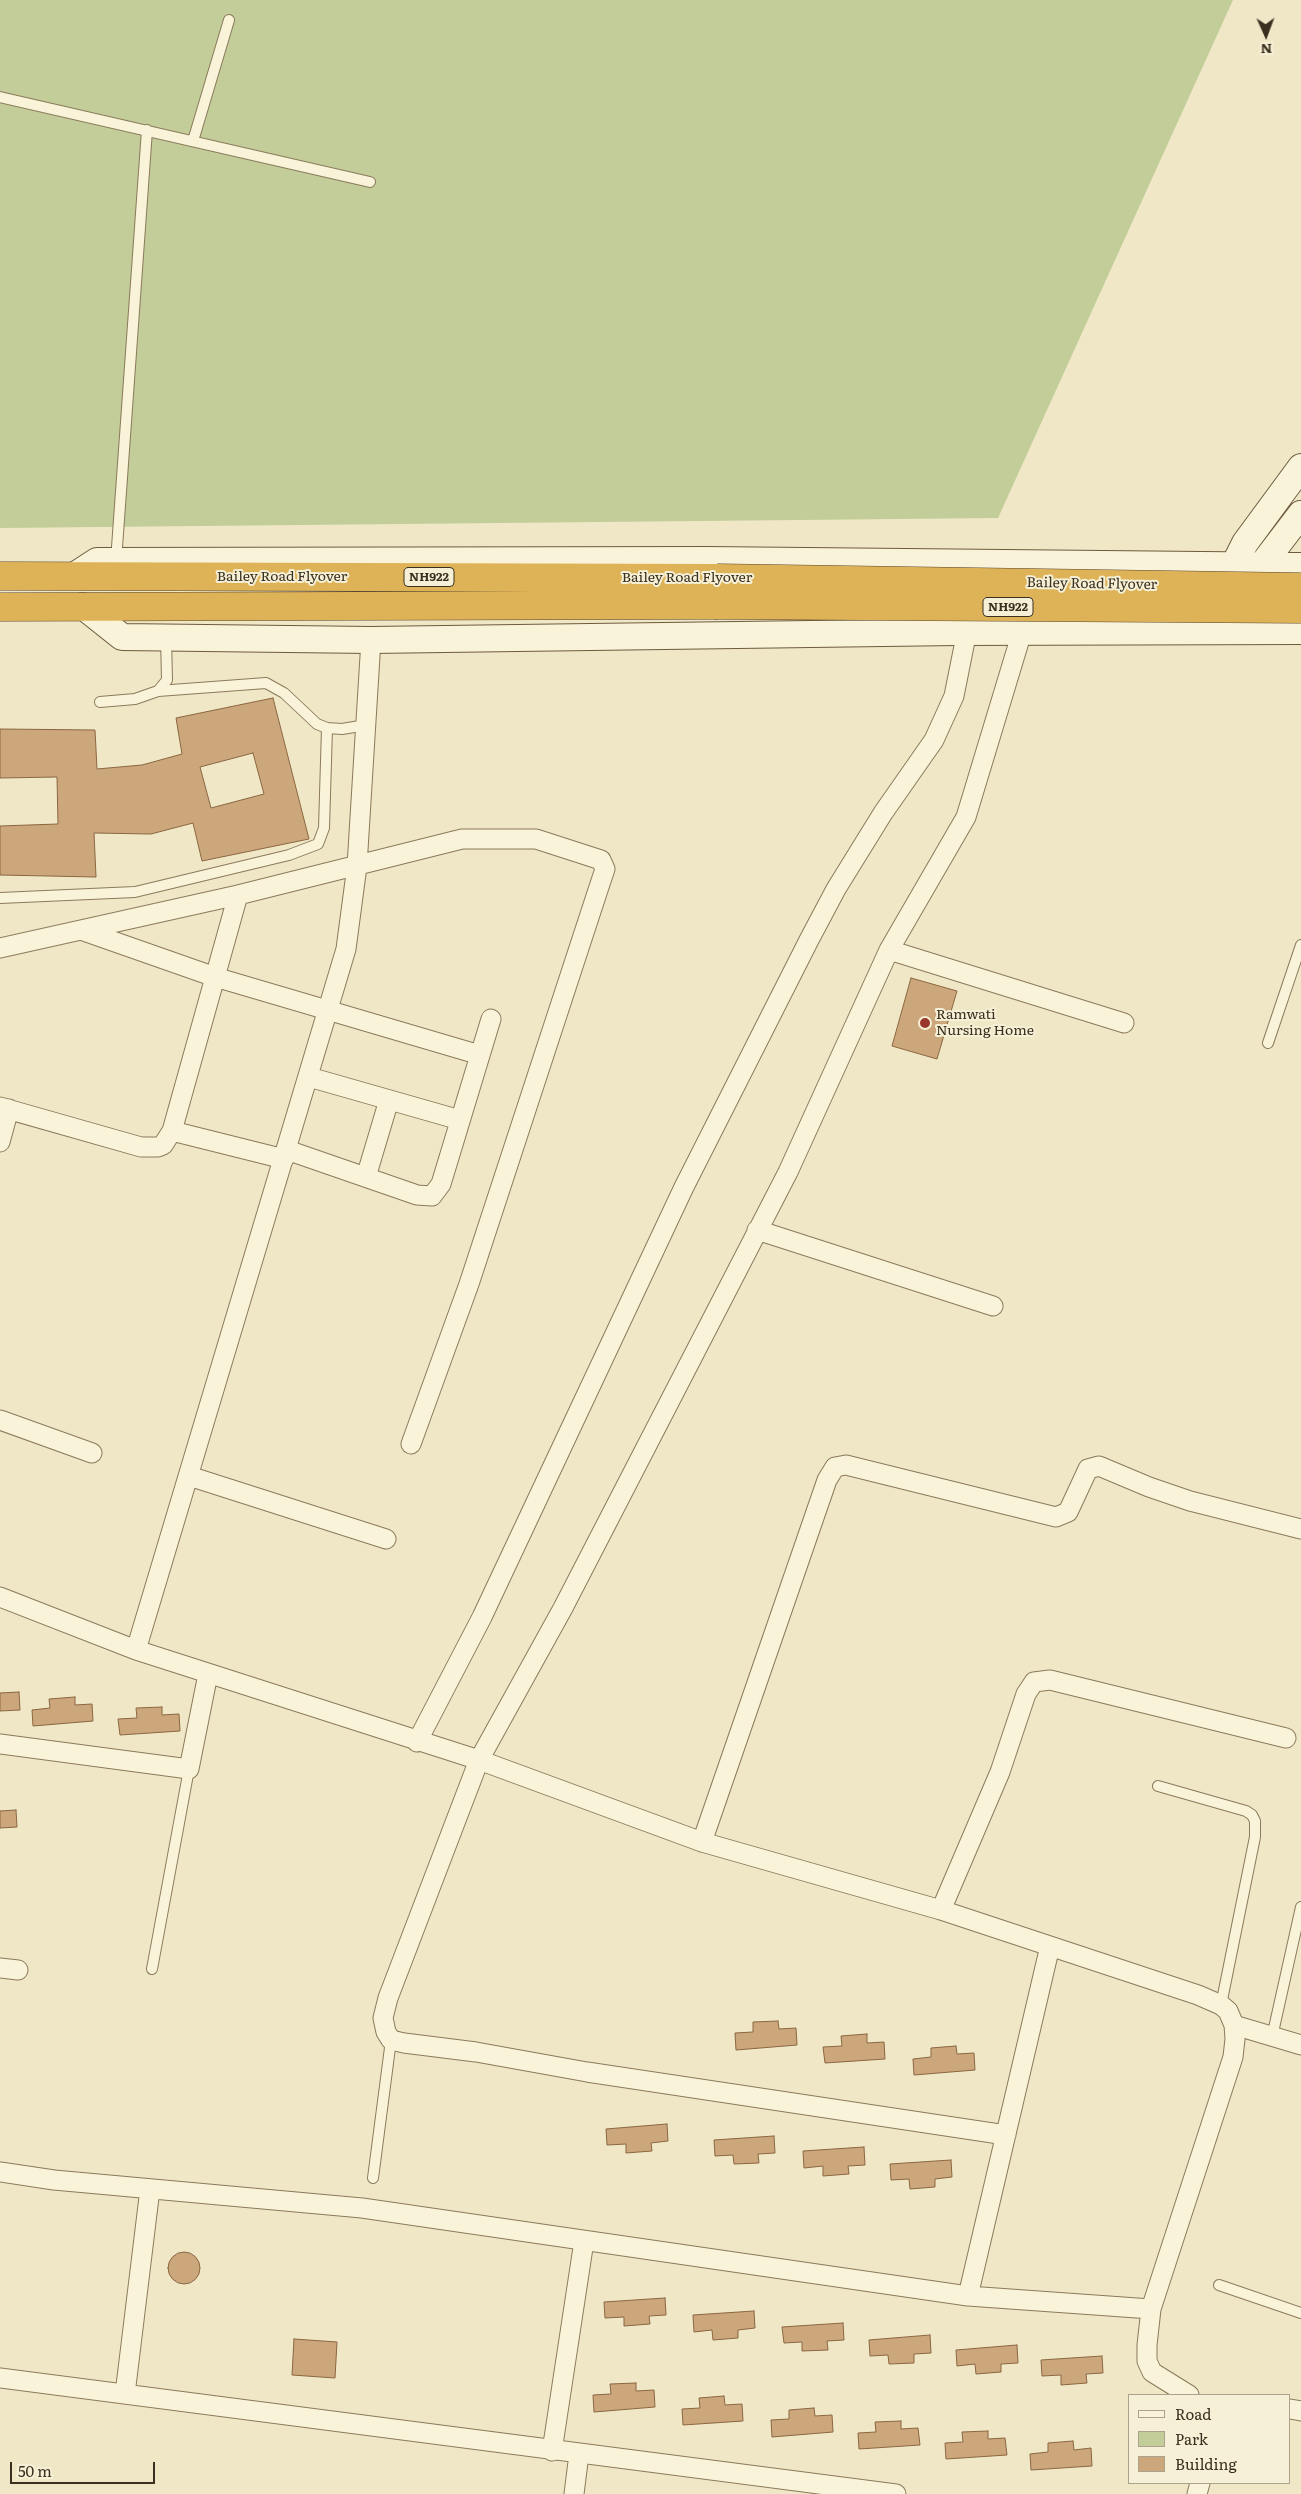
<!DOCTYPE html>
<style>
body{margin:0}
#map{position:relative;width:1301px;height:2494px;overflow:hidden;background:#efe7c6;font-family:Literata,serif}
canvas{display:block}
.legend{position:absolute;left:1128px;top:2394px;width:162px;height:90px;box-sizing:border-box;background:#f6f0d6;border:1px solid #aba38d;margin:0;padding:6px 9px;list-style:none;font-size:15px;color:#3b301f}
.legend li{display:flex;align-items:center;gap:10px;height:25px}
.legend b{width:25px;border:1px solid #aba38d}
.north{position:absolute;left:1241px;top:10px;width:50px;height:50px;-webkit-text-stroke:4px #f6f0d6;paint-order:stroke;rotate:178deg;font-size:14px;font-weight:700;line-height:20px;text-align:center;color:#3b301f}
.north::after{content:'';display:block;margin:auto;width:18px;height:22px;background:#3b301f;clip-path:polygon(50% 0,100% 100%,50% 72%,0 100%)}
.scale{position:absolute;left:10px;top:2462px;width:145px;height:22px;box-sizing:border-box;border:2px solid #3b301f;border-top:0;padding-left:6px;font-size:15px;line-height:18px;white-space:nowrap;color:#3b301f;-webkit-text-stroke:4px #f6f0d6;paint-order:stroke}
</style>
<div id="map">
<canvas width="1301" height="2494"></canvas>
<ul class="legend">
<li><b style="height:6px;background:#f9f3da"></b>Road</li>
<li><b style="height:14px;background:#c2cd99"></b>Park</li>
<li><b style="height:14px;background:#cda77c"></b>Building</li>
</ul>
<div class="north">N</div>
<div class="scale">50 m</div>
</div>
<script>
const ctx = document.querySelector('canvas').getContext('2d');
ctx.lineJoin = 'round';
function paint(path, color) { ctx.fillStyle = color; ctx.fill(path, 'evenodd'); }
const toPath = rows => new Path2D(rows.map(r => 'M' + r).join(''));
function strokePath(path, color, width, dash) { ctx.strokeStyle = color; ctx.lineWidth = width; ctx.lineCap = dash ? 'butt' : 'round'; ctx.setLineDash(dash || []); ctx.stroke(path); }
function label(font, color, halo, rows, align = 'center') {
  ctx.font = font + ' Literata,serif'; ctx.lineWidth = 4; ctx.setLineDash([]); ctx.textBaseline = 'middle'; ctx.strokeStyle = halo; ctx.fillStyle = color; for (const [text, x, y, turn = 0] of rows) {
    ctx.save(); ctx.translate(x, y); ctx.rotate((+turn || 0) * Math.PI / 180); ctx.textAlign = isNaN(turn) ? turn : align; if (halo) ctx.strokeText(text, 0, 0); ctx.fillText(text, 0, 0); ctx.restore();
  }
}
const green = toPath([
 [0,0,1233,0,998,518,0,528]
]);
const building = toPath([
 [273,698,309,839,202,861,193,823,151,834,94,833,96,877,0,875,0,826,58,824,57,777,0,778,0,729,95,730,97,769,142,765,182,754,176,718,273,698],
 [253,753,264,794,211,808,200,767,253,753],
 [911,978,957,991,937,1059,892,1046,911,978],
 [19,1692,20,1710,0,1711,0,1693,19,1692],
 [75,1697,75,1705,92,1704,93,1721,33,1726,32,1710,50,1708,49,1699,75,1697],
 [162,1707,162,1715,179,1714,180,1731,120,1735,118,1719,137,1718,136,1708,162,1707],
 [16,1810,17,1827,0,1828,0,1811,16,1810],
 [778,2021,779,2029,796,2028,797,2045,736,2050,735,2033,753,2032,753,2022,778,2021],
 [867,2034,867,2043,884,2042,885,2059,825,2063,823,2047,842,2046,841,2036,867,2034],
 [956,2046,957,2054,974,2053,975,2070,914,2075,913,2059,931,2057,931,2048,956,2046],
 [667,2124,668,2141,651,2143,652,2151,626,2153,626,2144,607,2145,606,2129,667,2124],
 [774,2136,775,2153,758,2154,759,2163,734,2164,733,2155,715,2156,714,2140,774,2136],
 [864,2147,865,2165,848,2166,849,2174,823,2176,823,2166,804,2168,803,2151,864,2147],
 [951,2160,952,2177,935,2179,935,2187,910,2189,909,2179,891,2180,890,2164,951,2160],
 '168 2268a16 16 0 1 1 32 0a16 16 0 1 1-32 0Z',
 [665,2298,666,2315,649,2316,650,2324,624,2326,624,2317,605,2318,604,2302,665,2298],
 [754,2311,755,2328,738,2330,738,2338,713,2340,712,2330,694,2332,693,2315,754,2311],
 [843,2323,844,2340,827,2341,828,2350,802,2351,802,2342,784,2343,782,2327,843,2323],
 [930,2335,931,2353,914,2354,914,2363,889,2364,888,2355,870,2356,869,2340,930,2335],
 [294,2339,337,2342,335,2378,292,2375,294,2339],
 [1017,2345,1018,2363,1001,2364,1001,2372,976,2374,975,2364,957,2366,956,2350,1017,2345],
 [1102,2356,1103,2373,1086,2374,1087,2383,1061,2385,1061,2375,1042,2376,1041,2360,1102,2356],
 [636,2383,636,2391,654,2390,655,2407,594,2412,593,2395,611,2394,610,2384,636,2383],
 [724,2396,725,2405,742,2404,743,2421,683,2425,682,2409,700,2408,699,2398,724,2396],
 [814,2408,815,2416,832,2415,833,2432,772,2437,771,2420,789,2419,789,2410,814,2408],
 [901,2421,901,2429,918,2428,920,2445,859,2449,858,2433,876,2432,875,2422,901,2421],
 [988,2431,988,2439,1005,2438,1007,2455,946,2459,945,2443,963,2442,962,2432,988,2431],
 [1073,2441,1074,2450,1091,2448,1092,2466,1031,2470,1030,2454,1048,2452,1048,2443,1073,2441]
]);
const lane = toPath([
 [0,97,370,182],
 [193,141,229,20],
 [116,561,147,130],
 [158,691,266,683,284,693,317,724,327,728,342,729,366,725],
 [100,702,135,699,158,691,167,680,166,638],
 [0,898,135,892,289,855,318,844,324,828,327,728],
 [1268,1043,1301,945],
 [1158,1786,1246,1811,1252,1815,1255,1821,1255,1837,1221,2005],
 [152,1969,189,1769],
 [1272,2037,1301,1907],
 [373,2178,391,2040],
 [1219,2285,1301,2313]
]);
const street = toPath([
 [81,930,215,977,480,1055],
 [0,948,238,895,462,839,536,839,601,860,605,869,598,890,469,1284,411,1444],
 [889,950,1124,1023],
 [309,1077,460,1120],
 [0,1107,141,1147,158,1147,163,1145,172,1131,238,895],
 [172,1131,284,1159],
 [0,1142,9,1109],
 [287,1150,417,1195,432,1196,441,1184,491,1019],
 [366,1177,389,1100],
 [757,1230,993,1306],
 [0,1420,92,1453],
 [189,1476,386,1539],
 [0,1597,136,1650,479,1760,702,1842,941,1910,1198,1995,1221,2005,1228,2011,1234,2025,1235,2039,1233,2057,1151,2309,1147,2345,1147,2361,1152,2372,1189,2395],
 [136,1650,346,949,357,866,371,640],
 [417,1742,482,1617,684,1187,809,940,836,889,883,813,934,740,954,696,969,621],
 [0,1744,189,1769,208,1674],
 [702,1842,827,1480,835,1467,846,1465,1056,1517,1068,1512,1088,1469,1099,1466,1149,1487,1190,1501,1301,1529],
 [941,1910,1000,1772,1026,1694,1034,1682,1050,1680,1286,1738],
 [0,1968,18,1970],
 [1234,2025,1301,2045],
 [1006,2135,587,2072,476,2052,404,2043,391,2040,386,2032,383,2018,388,1998,479,1760,563,1608,788,1172,889,950,966,817,1022,632],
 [0,2172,54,2180,362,2208,968,2296,1151,2309],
 [968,2296,1050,1946],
 [0,2378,896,2494],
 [125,2394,150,2189],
 [1290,2409,1301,2411],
 [552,2451,584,2241],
 [574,2494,579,2454],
 [1197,2494,1200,2483]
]);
const secondary = toPath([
 [74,576,97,561,707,560,1301,566],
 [1232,579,1234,565,1245,543,1301,467],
 [1260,579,1262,565,1301,514],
 [83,606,122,637,371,640,957,632,1301,631]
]);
const highway = toPath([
 [0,576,717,578],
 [0,607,715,605]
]);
const highwayBridge = toPath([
 [717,578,1301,587],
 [715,605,1301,609]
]);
const markers = [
 [925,1023,6,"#9a362b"]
];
const shields = [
 [429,577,50],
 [1008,607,50]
];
const shieldNames = [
 ["NH922",429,577],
 ["NH922",1008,607]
];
const streetNames = [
 ["Bailey Road Flyover",282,577],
 ["Bailey Road Flyover",687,578],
 ["Bailey Road Flyover",1092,584,1]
];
const poiNames = [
 ["Ramwati",936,1015],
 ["Nursing Home",936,1031]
];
paint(green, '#c2cd99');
paint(building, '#cda77c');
strokePath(building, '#8a6641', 1);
strokePath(lane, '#8b7a5b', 12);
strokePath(street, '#8b7a5b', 21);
strokePath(secondary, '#6d5b3e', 28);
strokePath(highway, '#59472f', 29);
strokePath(lane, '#f9f3da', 10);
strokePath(street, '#f9f3da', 19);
strokePath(secondary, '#f9f3da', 26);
strokePath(highway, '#deb257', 28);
strokePath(highwayBridge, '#59472f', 29, []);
strokePath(highwayBridge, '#deb257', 28);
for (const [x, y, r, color] of markers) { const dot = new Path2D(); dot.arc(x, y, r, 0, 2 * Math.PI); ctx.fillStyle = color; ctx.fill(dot); strokePath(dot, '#f6f0d6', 2); }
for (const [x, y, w] of shields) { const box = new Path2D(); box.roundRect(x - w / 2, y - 9.5, w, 19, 4); ctx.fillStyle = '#f6f0d6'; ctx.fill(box); strokePath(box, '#3b301f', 1); }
label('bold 12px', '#3b301f', null, shieldNames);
label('14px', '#3b301f', '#f6f0d6', streetNames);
label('14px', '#3b301f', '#f6f0d6', poiNames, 'left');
</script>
